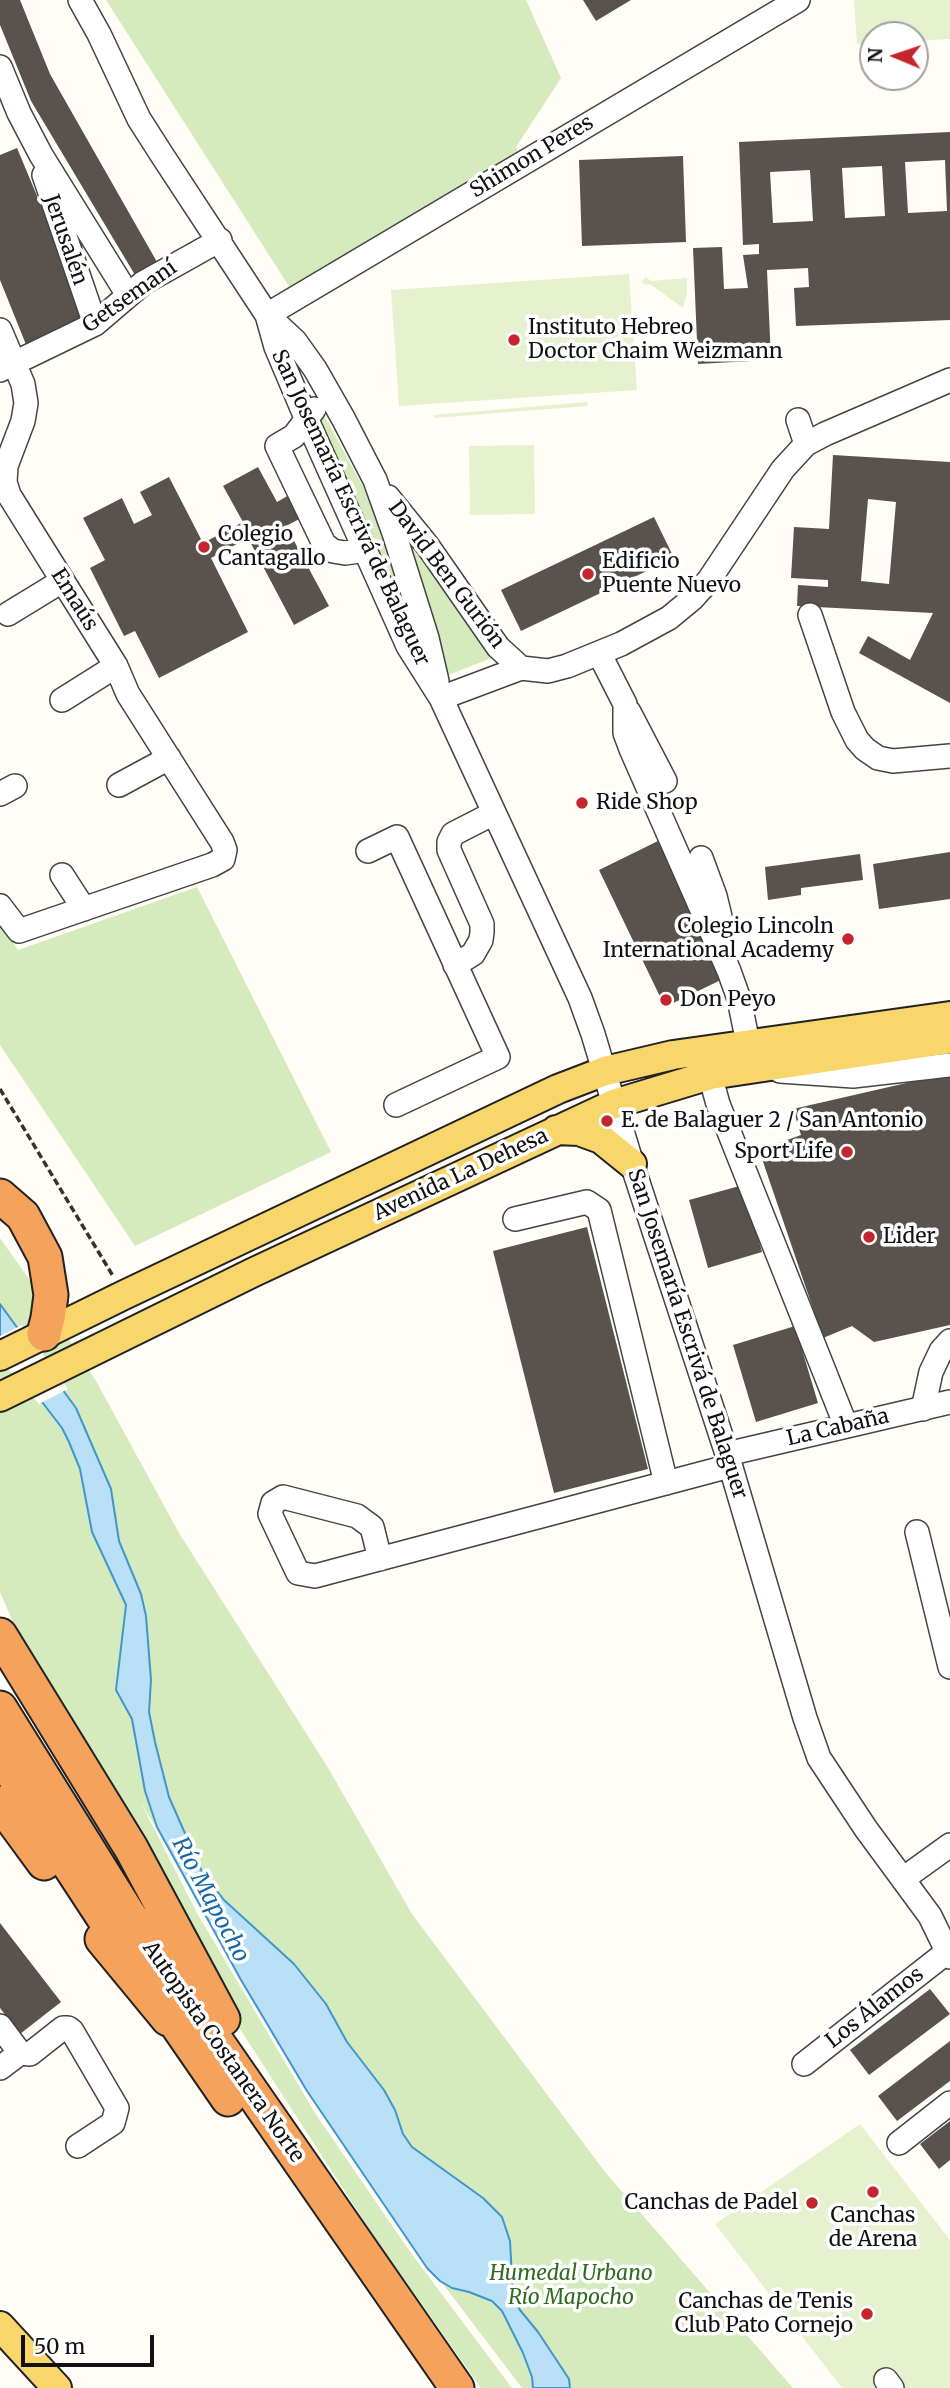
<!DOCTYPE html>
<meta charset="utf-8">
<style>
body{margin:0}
#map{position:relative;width:950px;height:2388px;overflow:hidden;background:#fffdf5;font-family:Merriweather,serif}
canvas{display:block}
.north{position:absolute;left:859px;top:21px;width:70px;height:70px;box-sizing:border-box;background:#fff;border:2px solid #a0a0a0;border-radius:50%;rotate:272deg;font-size:19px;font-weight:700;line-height:28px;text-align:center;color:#111}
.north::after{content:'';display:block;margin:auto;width:24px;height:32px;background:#c4262e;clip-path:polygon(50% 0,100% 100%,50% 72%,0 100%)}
.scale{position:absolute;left:21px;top:2335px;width:133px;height:32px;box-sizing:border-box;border:4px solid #111;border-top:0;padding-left:9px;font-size:21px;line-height:24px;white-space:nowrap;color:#111;-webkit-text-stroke:5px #fff;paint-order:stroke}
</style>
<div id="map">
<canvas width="950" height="2388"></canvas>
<div class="north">N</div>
<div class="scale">50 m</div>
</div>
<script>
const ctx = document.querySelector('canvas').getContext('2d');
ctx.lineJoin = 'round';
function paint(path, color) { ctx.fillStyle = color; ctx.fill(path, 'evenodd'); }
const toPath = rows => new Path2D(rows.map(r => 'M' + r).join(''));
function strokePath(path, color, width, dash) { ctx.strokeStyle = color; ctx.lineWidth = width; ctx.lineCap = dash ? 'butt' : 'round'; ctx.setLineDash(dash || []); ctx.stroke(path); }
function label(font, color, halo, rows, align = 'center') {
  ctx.font = font + ' Merriweather,serif'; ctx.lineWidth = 7; ctx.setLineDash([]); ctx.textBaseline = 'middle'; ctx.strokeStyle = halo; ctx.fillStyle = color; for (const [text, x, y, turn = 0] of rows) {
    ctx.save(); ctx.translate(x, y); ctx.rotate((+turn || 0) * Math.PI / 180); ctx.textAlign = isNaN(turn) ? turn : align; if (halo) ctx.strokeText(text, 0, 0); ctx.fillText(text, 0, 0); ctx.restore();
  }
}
const green = toPath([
 [106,0,526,0,561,78,516,147,523,171,299,302],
 [324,415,368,496,393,567,398,596,320,420],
 [400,523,494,657,446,676],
 [197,887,331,1152,135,1246,0,1045,0,922,18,950],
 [0,1238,47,1305,96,1381,179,1533,327,1766,412,1914,605,2172,793,2388,522,2388,411,2242,141,1803,197,1913,315,2113,411,2253,512,2388,481,2388,375,2238,238,2026,167,1890,34,1671,0,1592]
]);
const pitch = toPath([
 [854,0,950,0,950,39,915,41,915,35,873,35,873,43,857,44],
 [629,274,637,390,399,406,391,290],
 [646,277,651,281,687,278,687,293,683,308,650,284,644,285,642,281],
 [587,402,588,406,434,418,434,415],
 [534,445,535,514,470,515,469,446],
 [860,2124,950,2240,950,2388,842,2388,715,2224]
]);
const water = toPath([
 [0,1304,76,1408,111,1489,119,1541,141,1594,146,1616,151,1680,149,1712,155,1742,169,1797,202,1872,224,1900,294,1964,326,2004,347,2042,384,2090,395,2110,403,2134,412,2147,483,2198,502,2217,510,2241,513,2296,520,2310,538,2332,569,2379,570,2388,533,2388,532,2377,523,2353,502,2311,492,2301,469,2292,452,2288,440,2281,427,2268,307,2091,241,1980,157,1827,145,1791,132,1719,116,1690,126,1605,92,1532,80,1469,69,1442,62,1428,39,1398,0,1355,0,1304]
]);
const pier = toPath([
 [22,1325,68,1389,39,1404,0,1360,0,1336]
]);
const building = toPath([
 [0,0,20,0,50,74,157,262,135,275,31,101,0,25],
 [583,0,631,0,596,21],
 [950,132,950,320,796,326,794,288,809,287,808,268,767,270,771,360,698,364,693,248,722,247,724,289,748,288,743,255,759,254,759,244,743,245,739,142],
 [945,160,947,211,908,213,905,162],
 [882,166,885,216,845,218,842,168],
 [810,170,813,221,773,223,770,172],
 [17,148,88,318,27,347,0,280,0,155],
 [683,156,686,242,582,246,579,160],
 [833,455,950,462,950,703,859,653,868,636,910,660,933,613,797,606,798,585,828,587,828,580,791,578,794,527,829,529],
 [868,499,896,502,889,584,861,581],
 [258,467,277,502,296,491,309,514,286,526,329,606,294,625,248,538,211,558,248,632,159,678,135,631,124,636,90,568,105,560,83,518,122,498,134,524,152,515,140,492,169,477,203,543,243,522,223,486],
 [654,517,674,558,521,631,501,590],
 [658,841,725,978,665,1007,599,870],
 [950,852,950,899,879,909,873,864],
 [860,854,863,880,801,888,801,895,768,900,765,867],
 [950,1073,950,1325,874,1342,852,1326,823,1338,759,1150,801,1135,793,1109],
 [743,1185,762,1252,708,1268,689,1200],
 [587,1227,648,1469,554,1493,493,1251],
 [795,1326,818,1403,756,1422,733,1345],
 [0,1923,61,2002,20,2034,0,2008],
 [930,1989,950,2014,869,2075,850,2050],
 [950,2041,950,2081,897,2121,878,2096],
 [950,2121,950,2160,939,2169,920,2144]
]);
const path = toPath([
 [0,1089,113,1276]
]);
const minor = toPath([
 [80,0,99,34,139,119,162,155,267,315,295,341,315,369,343,418,375,480,394,533,427,638,437,681],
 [0,67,19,113,41,155,128,295],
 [44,175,95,324],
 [267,315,276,347,307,420,408,646,441,698,580,998,593,1034,632,1164,727,1454,805,1718,819,1758,866,1829,930,1916,950,1957],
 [267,315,798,0],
 [0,330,23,384,26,403,23,421,6,466,5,482,9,495,116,666,128,694,222,842,225,850,223,859,212,865,19,931,0,906],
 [0,370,95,324,143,283,220,240],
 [314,409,294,436,277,446,324,544,333,551,345,553,366,550],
 [798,420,806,444],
 [388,497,427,545,498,647,521,668],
 [8,614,62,581],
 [810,615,843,712,857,740,865,749,878,758,893,761,950,756],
 [599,653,625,704,625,733,631,749,729,971,739,999,748,1043],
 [441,698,521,668,548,671,567,666,621,644,669,618,692,599,709,580,783,469,806,444,825,434,950,380],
 [62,700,116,666],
 [629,712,665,781],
 [119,785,169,758],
 [0,794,15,786],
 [368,851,397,837,498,1057,396,1105],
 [701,858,715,896,723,929],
 [62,875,84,909],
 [455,965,473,954,481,940,482,932,482,924,449,850,449,842,453,834,494,813],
 [780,1071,853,1076,950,1065],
 [710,1075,718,1104,846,1426],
 [515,1219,587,1202,599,1210,666,1483],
 [923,1409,931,1372,941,1351,950,1341],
 [727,1454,950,1402],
 [917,1532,950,1667],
 [380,1559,372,1527,357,1516,283,1497,273,1503,270,1514,298,1573,315,1576,730,1466],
 [903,1879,950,1845],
 [0,2026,20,2053],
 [804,2064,947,1952],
 [0,2068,20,2053,30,2054,63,2028,68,2028,72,2031,117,2108,113,2123,78,2146],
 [899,2143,950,2103],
 [886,2380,892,2388]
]);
const major = toPath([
 [556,1130,579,1131,601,1139,632,1164],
 [0,1356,124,1295,558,1089,605,1071,673,1055,950,1016],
 [0,1397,254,1272,614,1104,710,1075,950,1039],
 [0,2326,57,2388]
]);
const highway = toPath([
 [0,1196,23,1216,45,1257,51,1295,48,1318,44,1334],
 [0,1635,131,1848,223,2019],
 [0,1708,129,1915,457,2388],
 [0,1753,71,1868,126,1952],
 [0,1803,44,1863],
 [102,1939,168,2019],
 [159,1999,228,2099]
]);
const markers = [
 [514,340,7,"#c4262e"],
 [204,547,7,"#c4262e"],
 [588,574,7,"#c4262e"],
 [582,803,7,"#c4262e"],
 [848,939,7,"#c4262e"],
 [666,1000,7,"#c4262e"],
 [607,1121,7,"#c4262e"],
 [847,1152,7,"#c4262e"],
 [869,1237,7,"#c4262e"],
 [873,2192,7,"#c4262e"],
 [812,2203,7,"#c4262e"],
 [867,2314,7,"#c4262e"]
];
const streetNames = [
 ["Shimon Peres",532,157,-31],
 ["Jerusalén",65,240,71],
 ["Getsemaní",130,297,-35],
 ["San Josemaría Escrivá de Balaguer",350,508,65],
 ["David Ben Gurión",446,575,53],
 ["Emaús",74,600,58],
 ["Avenida La Dehesa",461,1175,-25],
 ["San Josemaría Escrivá de Balaguer",687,1334,72],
 ["La Cabaña",838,1428,-13],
 ["Los Álamos",875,2008,-38],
 ["Autopista Costanera Norte",223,2052,55]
];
const poiNames = [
 ["Instituto Hebreo",528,328],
 ["Doctor Chaim Weizmann",528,352],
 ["Colegio",218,535],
 ["Cantagallo",218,559],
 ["Edificio",602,562],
 ["Puente Nuevo",602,586],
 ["Ride Shop",596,803],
 ["Colegio Lincoln",834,927,"right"],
 ["International Academy",834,951,"right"],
 ["Don Peyo",680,1000],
 ["E. de Balaguer 2 / San Antonio",621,1121],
 ["Sport Life",833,1152,"right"],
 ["Lider",883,1237],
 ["Canchas de Padel",798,2203,"right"],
 ["Canchas",873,2216,"center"],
 ["de Arena",873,2240,"center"],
 ["Canchas de Tenis",853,2302,"right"],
 ["Club Pato Cornejo",853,2326,"right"]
];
const parkNames = [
 ["Humedal Urbano",571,2274],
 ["Río Mapocho",571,2298]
];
const waterNames = [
 ["Río Mapocho",210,1900,62]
];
paint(green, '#d5ebbd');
paint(pitch, '#e6f2cf');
paint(water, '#b9e0f7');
strokePath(water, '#3f96cf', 2);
paint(pier, '#fffdf5');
paint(building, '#5a524d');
strokePath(minor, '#444', 26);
strokePath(major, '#222', 32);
strokePath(highway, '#222', 37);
strokePath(path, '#333', 3.5, [7, 3.5]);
strokePath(minor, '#fff', 23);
strokePath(major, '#f9d66b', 28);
strokePath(highway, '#f5a25d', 33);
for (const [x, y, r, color] of markers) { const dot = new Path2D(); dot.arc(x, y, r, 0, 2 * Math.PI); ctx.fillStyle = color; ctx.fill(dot); strokePath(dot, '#fff', 2.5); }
label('21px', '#111', '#fff', streetNames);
label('21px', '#111', '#fff', poiNames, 'left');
label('italic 21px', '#2f6b1f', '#fff', parkNames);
label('italic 23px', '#1768a6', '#fff', waterNames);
</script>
